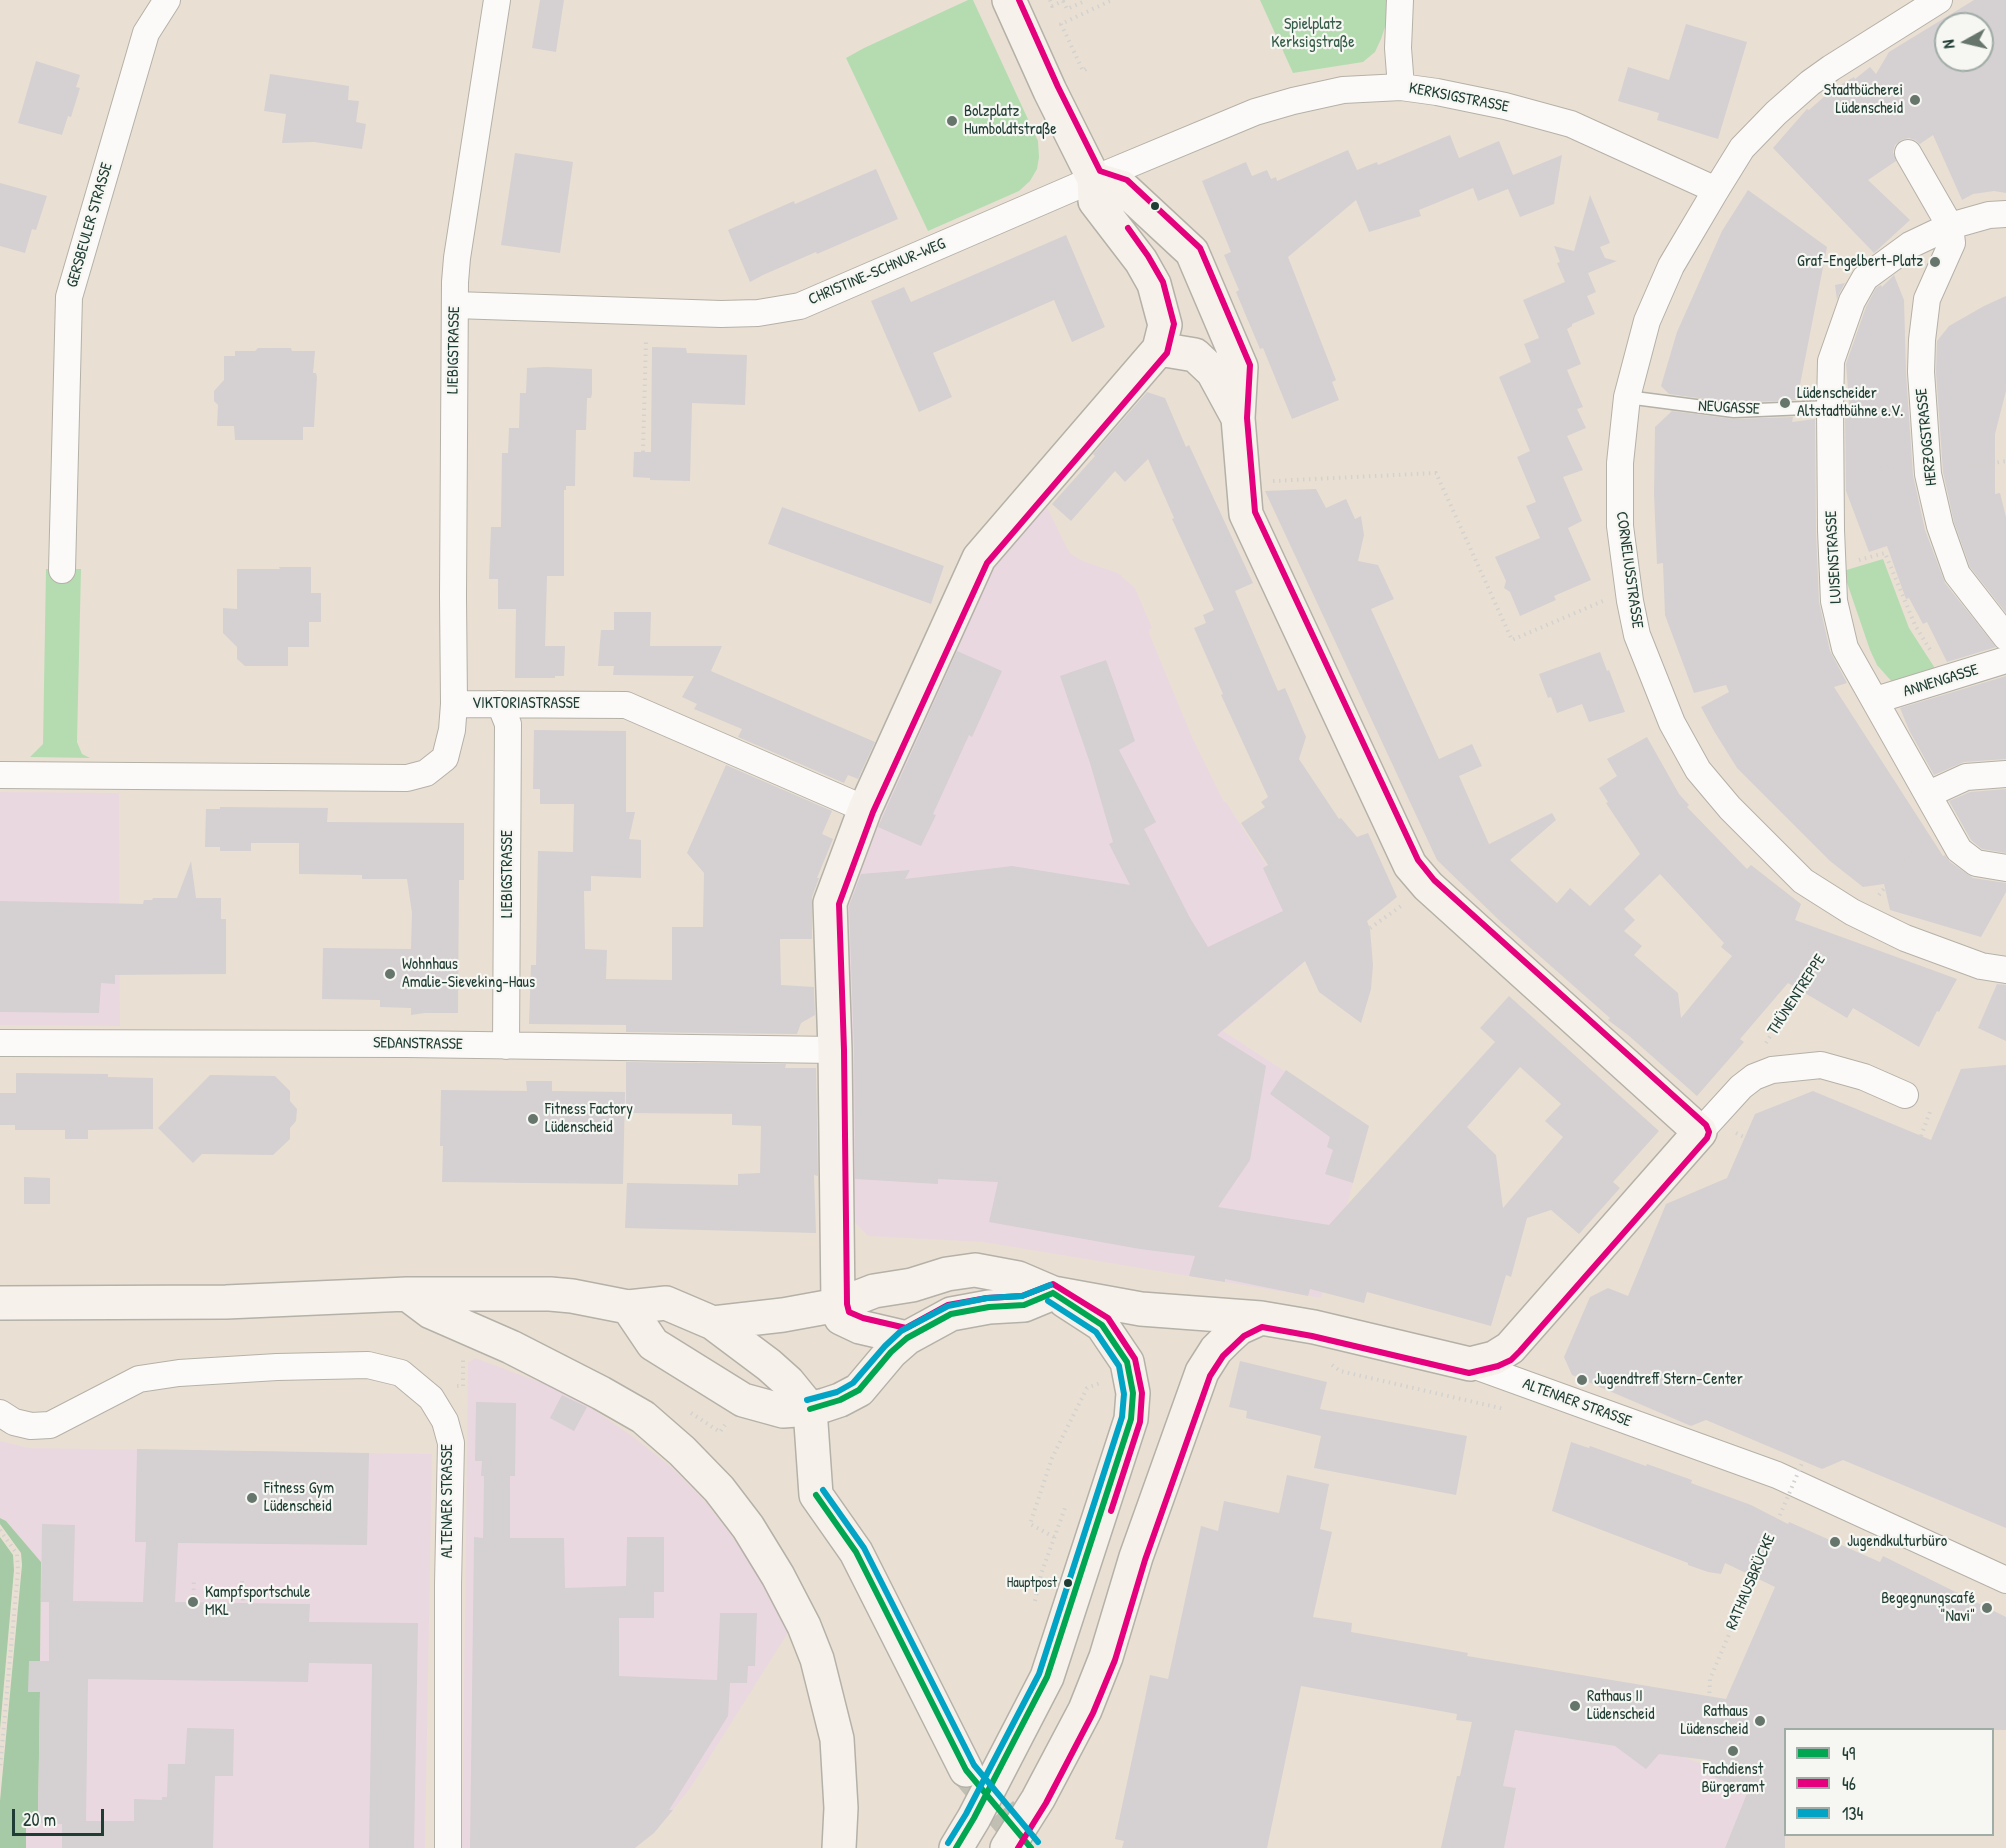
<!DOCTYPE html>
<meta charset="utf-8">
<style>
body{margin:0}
#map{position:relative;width:2006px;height:1848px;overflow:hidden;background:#e9e0d3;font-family:"Patrick Hand",sans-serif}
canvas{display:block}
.legend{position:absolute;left:1784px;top:1728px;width:210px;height:108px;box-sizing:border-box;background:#f6f6f2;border:2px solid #a0aca6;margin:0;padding:8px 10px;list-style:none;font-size:18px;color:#1f3d34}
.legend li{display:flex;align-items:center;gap:12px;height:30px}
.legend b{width:30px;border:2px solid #a0aca6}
.north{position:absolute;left:1934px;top:12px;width:60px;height:60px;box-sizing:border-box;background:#f6f6f2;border:2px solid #a0aca6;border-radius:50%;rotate:262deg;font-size:16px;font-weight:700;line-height:24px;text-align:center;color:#1f3d34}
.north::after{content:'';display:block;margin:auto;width:21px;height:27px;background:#66766c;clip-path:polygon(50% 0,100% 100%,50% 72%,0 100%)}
.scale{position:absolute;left:12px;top:1809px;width:92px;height:27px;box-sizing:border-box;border:3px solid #1f3d34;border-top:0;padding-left:8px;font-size:18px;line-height:21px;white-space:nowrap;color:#1f3d34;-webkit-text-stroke:4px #f6f6f2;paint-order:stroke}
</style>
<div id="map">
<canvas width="2006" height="1848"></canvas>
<ul class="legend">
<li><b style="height:8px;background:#00a651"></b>49</li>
<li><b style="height:8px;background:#e5007d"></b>46</li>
<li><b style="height:8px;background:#02a4c6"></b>134</li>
</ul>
<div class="north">N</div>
<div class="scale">20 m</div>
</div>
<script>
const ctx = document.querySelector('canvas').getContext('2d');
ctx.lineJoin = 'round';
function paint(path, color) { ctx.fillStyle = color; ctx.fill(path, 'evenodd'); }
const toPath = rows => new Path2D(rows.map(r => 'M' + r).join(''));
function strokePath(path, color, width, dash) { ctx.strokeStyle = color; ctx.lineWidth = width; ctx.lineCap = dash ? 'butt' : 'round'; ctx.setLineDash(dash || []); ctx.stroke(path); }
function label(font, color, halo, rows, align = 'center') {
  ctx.font = font + ' "Patrick Hand",sans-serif'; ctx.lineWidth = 4.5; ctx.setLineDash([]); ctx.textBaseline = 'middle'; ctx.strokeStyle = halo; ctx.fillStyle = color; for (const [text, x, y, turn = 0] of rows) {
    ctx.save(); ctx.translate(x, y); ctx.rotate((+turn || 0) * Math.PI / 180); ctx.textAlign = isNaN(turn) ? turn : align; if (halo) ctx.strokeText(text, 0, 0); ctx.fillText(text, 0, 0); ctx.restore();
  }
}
const built = toPath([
 [1046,505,1068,550,1071,554,1083,561,1118,573,1135,588,1152,628,1149,630,1149,633,1192,737,1224,802,1226,802,1267,866,1307,960,1223,1031,1369,1126,1321,1298,983,1242,868,1236,854,1222,844,914,854,874,995,564],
 [0,792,119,793,120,1026,0,1025],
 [475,1358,553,1387,588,1406,632,1436,670,1466,704,1500,734,1539,764,1583,789,1631,691,1787,655,1832,634,1848,462,1848,468,1363],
 [0,1441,29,1448,432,1454,425,1848,26,1848,25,1817,38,1818,40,1693,28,1692,29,1661,40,1661,41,1562,6,1521,0,1518],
 [1515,1730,1683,1757,1705,1765,1702,1772,1765,1798,1742,1806,1725,1848,1504,1848,1516,1789,1503,1786]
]);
const green = toPath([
 [968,0,973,0,1038,141,1039,157,1037,169,1030,181,1019,191,928,231,846,58,864,48],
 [1260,0,1387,0,1386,24,1381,39,1375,52,1363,62,1293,73],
 [1883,559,1909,628,1940,676,1893,683,1877,665,1870,650,1843,571],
 [46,569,81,569,77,742,82,754,90,758,30,757,43,744]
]);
const forest = toPath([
 [0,1518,6,1521,41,1562,40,1661,29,1661,29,1692,40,1692,38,1818,26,1818,26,1848,0,1848,0,1801,22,1565,21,1553,0,1524],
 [0,1537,13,1555,14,1570,0,1729]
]);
const building = toPath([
 [540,0,564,0,556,52,532,48],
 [1974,0,2006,0,2006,193,1994,191,1973,194,1962,200,1933,135,1920,144,1915,140,1909,138,1901,140,1895,145,1893,152,1896,161,1868,180,1910,220,1874,253,1773,148,1807,109,1809,110,1833,89,1854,77,1855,79,1870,67,1876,74,1889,52],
 [1946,24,1982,24,1982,60,1946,60],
 [1686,24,1747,42,1718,139,1657,120,1659,113,1618,101,1628,67,1669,80],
 [36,61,80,75,76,87,80,88,71,117,68,116,62,135,18,123],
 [270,74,349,86,348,100,359,101,356,122,366,124,362,149,314,142,282,143,286,114,264,111],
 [1450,135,1459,158,1499,141,1513,175,1562,155,1554,204,1520,217,1508,189,1478,201,1473,188,1419,210,1421,216,1369,232,1356,200,1288,257,1336,380,1332,382,1339,400,1292,419,1263,348,1260,349,1236,292,1239,290,1224,255,1231,252,1202,181,1246,162,1252,176,1267,170,1271,179,1276,177,1277,181,1348,150,1357,170,1377,162,1378,165],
 [515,153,573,162,560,253,501,245],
 [876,169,898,219,817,254,816,252,763,275,750,282,728,230,794,201,795,204],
 [0,183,47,196,36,230,32,229,25,253,0,246],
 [1748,190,1827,247,1797,400,1734,403,1669,394,1661,386,1677,332,1722,231],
 [1590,195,1610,243,1600,247,1605,258,1617,261,1588,273,1596,292,1587,296,1595,314,1572,324,1572,326,1567,329,1581,364,1567,370,1583,407,1577,409,1586,428,1567,436,1583,470,1563,477,1582,521,1568,528,1591,580,1554,596,1556,600,1520,616,1510,592,1504,588,1506,581,1495,557,1540,538,1526,506,1536,502,1517,457,1530,451,1499,377,1531,362,1524,344,1539,338,1523,300,1565,282,1557,263,1560,262,1554,246,1574,251],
 [1066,235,1105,327,1072,342,1054,300,933,353,952,397,919,412,871,301,904,287,911,302],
 [1894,275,1904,300,1906,373,1913,475,1925,530,1945,583,1996,647,1947,662,1927,622,1923,624,1909,598,1906,599,1887,546,1869,552,1846,491,1845,415,1850,414,1846,364,1866,307,1876,288,1881,285,1882,287],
 [1845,283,1839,294,1837,300,1835,285],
 [2006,296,2006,391,1995,434,1995,494,2000,493,2006,517,2006,613,1970,567,1954,522,1943,472,1936,372,1937,341,1949,326,1984,306],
 [652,347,686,348,687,353,747,355,745,405,692,403,690,481,650,480,650,478,633,477,634,452,651,452],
 [258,348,291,348,292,351,315,351,313,373,316,373,317,377,314,427,303,427,303,440,235,440,234,426,217,426,218,405,214,401,214,391,224,380,224,356,235,356,235,351,255,351],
 [546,367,592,369,592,394,591,398,587,398,586,430,576,430,575,486,566,486,566,490,564,490,564,576,547,576,545,646,565,646,564,676,555,676,555,678,515,678,516,609,498,609,498,579,489,579,491,527,501,527,502,453,508,453,509,428,519,428,520,393,526,393,527,368],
 [1147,392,1165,398,1186,447,1189,445,1253,583,1235,591,1278,691,1285,688,1306,737,1299,759,1339,819,1341,818,1357,837,1368,833,1397,897,1367,921,1370,929,1373,965,1371,989,1361,1023,1319,992,1305,961,1217,1035,1266,1066,1250,1160,1218,1207,1329,1225,1495,1042,1480,1028,1509,996,1659,1131,1613,1182,1620,1188,1579,1234,1551,1210,1527,1218,1511,1277,1506,1275,1491,1326,1367,1292,1364,1303,1310,1289,1308,1296,1225,1279,1225,1282,1189,1276,1195,1256,1140,1249,989,1222,998,1182,938,1179,938,1184,855,1179,854,1050,849,906,861,874,910,870,905,879,1012,866,1130,885,1109,844,1113,842,1090,763,1060,676,1106,660,1135,741,1119,750,1156,822,1144,829,1190,918,1208,947,1283,911,1263,868,1268,865,1241,823,1265,807,1261,802,1268,797,1221,695,1223,694,1194,628,1206,623,1203,615,1214,610,1172,519,1174,518,1148,459,1125,482,1115,471,1071,521,1052,504,1095,456,1093,454],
 [1520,1067,1561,1104,1545,1121,1563,1137,1503,1208,1496,1155,1467,1127],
 [1672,411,1734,419,1793,417,1792,422,1815,419,1816,531,1819,602,1830,651,1847,683,1834,687,1943,856,1945,855,1950,862,1973,878,2006,883,2006,892,1981,937,1890,910,1884,884,1863,887,1830,861,1737,768,1714,731,1701,707,1729,692,1726,685,1694,693,1665,615,1663,563,1657,564,1654,494,1655,427],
 [1316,489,1326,508,1346,499,1355,519,1361,516,1364,535,1358,561,1378,565,1394,599,1371,609,1439,759,1472,744,1482,766,1459,776,1489,844,1552,813,1556,820,1510,860,1557,903,1570,888,1590,906,1640,854,1606,803,1608,802,1599,788,1617,776,1607,759,1647,737,1679,794,1689,805,1687,807,1747,869,1751,865,1801,904,1795,920,1957,979,1939,1012,1937,1011,1919,1047,1853,1008,1847,1018,1788,983,1740,1039,1744,1042,1697,1096,1628,1035,1608,1020,1610,1018,1501,922,1437,860,1265,491],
 [1660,874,1724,943,1721,947,1732,956,1681,1018,1678,993,1634,955,1642,946,1624,931,1635,920,1624,909],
 [782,507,944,566,931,604,768,544],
 [279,567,311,567,311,593,321,593,321,622,309,622,309,647,288,647,288,666,245,666,237,659,237,647,223,633,223,608,237,609,237,569,280,569],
 [614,612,651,612,650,646,722,646,711,671,875,742,858,779,848,775,844,783,738,737,742,729,694,709,697,704,682,697,694,676,613,675,614,666,598,666,601,630,614,630],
 [957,651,1002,671,972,737,969,735,933,814,936,815,921,846,878,827],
 [1600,652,1607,671,1609,670,1625,712,1589,722,1582,704,1557,713,1551,697,1548,698,1539,674],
 [2006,676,2006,759,1964,762,1934,775,1909,730,1900,708],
 [534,730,626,731,626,812,635,812,629,839,641,840,641,878,591,876,591,891,584,891,585,949,607,950,606,979,672,980,672,927,703,927,704,873,687,853,726,765,832,811,822,834,833,839,817,878,819,878,812,897,812,939,780,939,781,985,814,987,815,1015,801,1023,797,1034,626,1032,626,1025,529,1024,531,965,536,965,538,851,573,852,574,804,540,804,540,789,533,789],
 [2006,789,2006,853,1982,849,1971,840,1949,801,1970,792],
 [220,807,328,808,327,822,464,823,464,880,459,880,458,1013,425,1013,411,1015,411,1008,380,1007,380,1000,322,999,323,948,411,949,412,913,407,879,362,879,362,875,299,874,299,843,251,843,251,851,220,851,220,847,205,847,206,809,220,809],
 [191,861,196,898,221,898,221,919,226,919,226,974,115,975,115,984,101,983,99,1013,0,1012,0,901,143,904,144,900,152,900,153,898,177,898],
 [1997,984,2006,985,2006,1041,1978,1028],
 [626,1062,786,1064,785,1068,816,1068,818,1176,814,1175,816,1233,625,1228,627,1183,738,1185,738,1174,760,1173,761,1126,732,1125,732,1114,626,1113],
 [2006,1065,2006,1528,1843,1460,1822,1469,1706,1420,1691,1426,1572,1375,1564,1357,1590,1297,1608,1288,1628,1296,1666,1204,1727,1178,1755,1114,1813,1091,1931,1140,1961,1069],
 [1286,1070,1369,1126,1353,1183,1325,1174,1333,1150,1327,1147,1330,1137,1270,1094],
 [16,1073,108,1074,108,1077,153,1078,153,1129,88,1130,88,1139,65,1139,65,1130,15,1130,15,1125,0,1125,0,1093,16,1093],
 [210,1075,275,1076,290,1091,290,1101,297,1109,296,1121,290,1128,290,1139,273,1155,202,1154,193,1163,158,1128],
 [526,1081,552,1081,552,1091,625,1092,623,1184,442,1182,443,1146,440,1146,441,1090,527,1091],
 [24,1177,50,1178,50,1204,24,1204],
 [1240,1361,1327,1382,1320,1409,1467,1436,1456,1495,1314,1468,1321,1436,1246,1418,1247,1411,1229,1407],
 [562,1395,587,1407,574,1431,550,1418],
 [476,1402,516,1403,515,1476,510,1476,510,1538,564,1538,565,1588,626,1586,627,1537,664,1537,664,1592,654,1592,654,1618,619,1618,619,1676,717,1680,720,1613,757,1613,755,1666,748,1666,747,1683,730,1683,728,1716,669,1810,673,1810,654,1833,635,1848,470,1848,474,1537,483,1538,484,1476,481,1476,482,1461,475,1461],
 [1571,1442,1589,1448,1590,1446,1646,1466,1647,1464,1692,1480,1691,1483,1751,1505,1788,1524,1789,1522,1880,1562,1883,1556,2006,1617,2006,1730,1785,1730,1785,1848,1725,1848,1748,1791,1702,1772,1707,1760,1659,1754,1646,1769,1615,1746,1515,1730,1503,1786,1516,1788,1504,1848,1441,1848,1457,1776,1460,1776,1472,1722,1456,1720,1457,1714,1301,1686,1267,1848,1122,1848,1124,1841,1115,1839,1150,1675,1168,1679,1201,1526,1218,1531,1224,1501,1279,1513,1287,1475,1329,1484,1320,1529,1332,1532,1313,1617,1352,1623,1351,1632,1468,1653,1467,1656,1726,1699,1775,1587,1725,1563,1721,1574,1708,1572,1688,1565,1688,1563,1552,1511],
 [137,1449,369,1453,367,1545,178,1543,175,1602,310,1604,309,1622,418,1623,414,1848,369,1848,372,1664,309,1663,308,1682,88,1679,86,1821,134,1821,134,1799,162,1800,162,1797,167,1797,168,1764,185,1764,187,1728,234,1729,233,1776,215,1776,213,1848,62,1848,62,1824,38,1823,40,1692,28,1692,29,1661,49,1661,49,1602,41,1602,42,1524,75,1525,73,1601,143,1602,146,1542,135,1542]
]);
const secondaryTunnel = toPath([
 [969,1774,1031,1848]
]);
const path = toPath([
 [1050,0,1052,6,1065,0],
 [1063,1,1067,9,1085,1],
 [1086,69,1083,71,1061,24,1112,0],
 [643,452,646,339],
 [1956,469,2006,461],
 [1857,474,1899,465],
 [1273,481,1436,473,1512,640,1603,601],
 [1859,560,1885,553,1915,625,1932,653],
 [1879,895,1922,839],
 [1370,928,1404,904],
 [1766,1043,1799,989,1838,934],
 [1736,1133,1744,1137],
 [1921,1136,1931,1109],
 [1332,1365,1340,1371,1504,1409],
 [457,1386,463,1386,463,1360],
 [691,1413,720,1432,725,1425],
 [0,1530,17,1554,18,1571,0,1768],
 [1054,1537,1030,1524,1052,1458,1087,1388,1100,1383],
 [242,1581,243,1603],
 [1035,1601,1041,1574,1065,1508],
 [193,1602,194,1579]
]);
const lane = toPath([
 [1627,397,1734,411,1830,407]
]);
const street = toPath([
 [1400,0,1398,48,1401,87],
 [1939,0,1831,68,1810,83,1776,113,1742,148,1716,190,1671,266,1647,321,1627,397,1620,463,1620,526,1630,601,1637,635,1672,723,1698,770,1730,808,1803,881,1852,912,1905,938,1981,966,2006,970],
 [1908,153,1950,226,1952,243,1927,299,1922,340,1921,372,1928,474,1940,526,1957,574,2006,637],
 [2006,214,1989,215,1950,226,1910,245,1865,278,1852,301,1831,361,1830,407,1831,530,1834,601,1845,648,1959,850,1976,863,2006,868],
 [455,305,721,314,758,313,800,306,1094,179,1255,112,1293,101,1343,90,1401,87,1437,92,1505,106,1571,124,1716,190],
 [62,570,69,297,146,33,167,0],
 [1876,700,2006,660],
 [454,704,626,705,865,809],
 [500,704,508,724,506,1046],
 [0,775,407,778,426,773,445,758,452,730,454,704,453,596,455,282,457,258,497,0],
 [1929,794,1966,777,2006,774],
 [0,1043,406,1044,835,1050],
 [1700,1132,1741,1087,1754,1077,1772,1070,1821,1065,1864,1077,1905,1095],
 [1470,1364,1777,1475,2006,1580],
 [0,1413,14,1422,31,1426,50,1425,139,1379,179,1373,277,1367,368,1365,401,1373,431,1398,445,1421,451,1443,448,1584,448,1848]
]);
const secondary = toPath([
 [1159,349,1195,355,1213,372,1238,418],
 [407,1294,431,1312,511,1347,601,1393,643,1417,682,1451,719,1489,748,1527,778,1576,804,1626,817,1659,837,1739,841,1808,839,1848],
 [0,1303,226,1302,407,1294,550,1294,572,1296,628,1307,666,1303,713,1323,769,1365,788,1382,810,1409,816,1495,856,1552,966,1770],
 [628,1307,653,1344,743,1400,783,1411,810,1409,825,1405,840,1400,859,1390,891,1352,907,1338,951,1314,989,1307,1024,1305,1053,1293],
 [713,1323,783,1315,838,1305,874,1291,912,1285,947,1274,975,1270,1018,1278,1053,1293,1141,1309,1261,1318,1314,1327,1470,1364,1494,1358,1510,1348,1700,1132,1428,886,1410,865,1246,514,1238,418,1241,367,1192,252,1122,187,1094,179],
 [907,1338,860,1327,841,1318,838,1305,835,1050,830,903,865,809,979,558,1159,349,1165,325,1154,284,1141,261,1095,201,1094,179,1050,91,1009,0],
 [956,1848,974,1818,1047,1677,1131,1419,1133,1393,1127,1362,1102,1325,1065,1301],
 [1007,1848,1038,1799,1085,1710,1106,1657,1136,1557,1202,1372,1216,1350,1227,1339,1239,1328,1261,1318]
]);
const pathBridge = toPath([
 [1709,1705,1710,1679,1803,1461]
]);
const bus1 = toPath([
 [810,1409,840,1400,859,1390,891,1352,907,1338,951,1314,989,1307,1024,1305,1053,1293],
 [816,1495,856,1552,966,1770,1031,1848],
 [956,1848,974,1818,1047,1677,1131,1419,1133,1393,1127,1362,1102,1325,1053,1293]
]);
const bus2 = toPath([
 [1111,1511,1140,1422,1142,1393,1135,1359,1108,1318,1053,1284,1022,1296,987,1298,948,1305,906,1328,863,1318,849,1312,847,1304,844,1050,839,904,873,812,987,563,1167,353,1174,324,1163,282,1148,256,1128,228],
 [1018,1848,1046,1803,1093,1713,1115,1660,1145,1560,1210,1376,1223,1356,1244,1336,1262,1327,1312,1336,1469,1373,1498,1366,1511,1360,1520,1351,1707,1138,1709,1132,1706,1125,1434,880,1418,860,1255,512,1247,418,1250,365,1200,248,1127,180,1100,171,1058,87,1019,0]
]);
const bus3 = toPath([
 [807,1400,837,1392,853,1383,885,1346,901,1331,948,1306,987,1298,1022,1296,1050,1285],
 [823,1490,864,1548,974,1765,1038,1842],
 [948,1843,966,1814,1039,1674,1122,1417,1124,1394,1119,1366,1096,1332,1048,1301]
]);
const markers = [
 [1915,100,6,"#66766c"],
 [952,121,6,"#66766c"],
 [1155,206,5,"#1f3d34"],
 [1935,262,6,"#66766c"],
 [1785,403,6,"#66766c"],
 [390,974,6,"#66766c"],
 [533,1119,6,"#66766c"],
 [1582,1380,6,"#66766c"],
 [252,1498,6,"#66766c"],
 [1835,1542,6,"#66766c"],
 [1068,1583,5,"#1f3d34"],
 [193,1602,6,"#66766c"],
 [1987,1608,6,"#66766c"],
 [1575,1706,6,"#66766c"],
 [1760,1721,6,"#66766c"],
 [1733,1751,6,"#66766c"]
];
const busNames = [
 ["Hauptpost",1057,1583]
];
const parkNames = [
 ["Spielplatz",1313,25],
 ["Kerksigstraße",1313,43]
];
const poiNames = [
 ["Stadtbücherei",1903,91,"right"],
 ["Lüdenscheid",1903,109,"right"],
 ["Bolzplatz",964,112],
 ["Humboldtstraße",964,130],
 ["Graf-Engelbert-Platz",1923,262,"right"],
 ["Lüdenscheider",1797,394],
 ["Altstadtbühne e.V.",1797,412],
 ["Wohnhaus",402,965],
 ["Amalie-Sieveking-Haus",402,983],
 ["Fitness Factory",545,1110],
 ["Lüdenscheid",545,1128],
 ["Jugendtreff Stern-Center",1594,1380],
 ["Fitness Gym",264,1489],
 ["Lüdenscheid",264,1507],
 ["Jugendkulturbüro",1847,1542],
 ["Kampfsportschule",205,1593],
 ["MKL",205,1611],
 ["Begegnungscafé",1975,1599,"right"],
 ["\"Navi\"",1975,1617,"right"],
 ["Rathaus II",1587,1697],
 ["Lüdenscheid",1587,1715],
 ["Rathaus",1748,1712,"right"],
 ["Lüdenscheid",1748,1730,"right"],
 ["Fachdienst",1733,1770,"center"],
 ["Bürgeramt",1733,1788,"center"]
];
const streetNames = [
 ["KERKSIGSTRASSE",1459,98,11],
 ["GERSBEULER STRASSE",90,225,-74],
 ["CHRISTINE-SCHNUR-WEG",877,272,-23],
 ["LIEBIGSTRASSE",454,350,-89],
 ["NEUGASSE",1729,408,3],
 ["HERZOGSTRASSE",1927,437,-96],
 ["LUISENSTRASSE",1834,557,-93],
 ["CORNELIUSSTRASSE",1629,570,82],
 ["ANNENGASSE",1941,681,-17],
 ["VIKTORIASTRASSE",526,704],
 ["LIEBIGSTRASSE",508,874,-90],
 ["THÜNENTREPPE",1797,995,-57],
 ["SEDANSTRASSE",418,1044,1],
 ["ALTENAER STRASSE",1577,1403,20],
 ["ALTENAER STRASSE",448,1501,-90],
 ["RATHAUSBRÜCKE",1751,1582,-67]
];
paint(built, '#ead8e0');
paint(green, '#b5dcb1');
paint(forest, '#a6caa5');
paint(building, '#d5d0d2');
strokePath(secondaryTunnel, '#c1bfb3', 33, [33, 16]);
strokePath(lane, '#b4b1a8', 15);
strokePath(street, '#b4b1a8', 28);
strokePath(secondary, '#b4b1a8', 36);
strokePath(path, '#d3d2cf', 4, [1.5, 4.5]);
strokePath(lane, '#fcfaf8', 12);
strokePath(street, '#fcfaf8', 26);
strokePath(secondary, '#f6f1eb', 33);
strokePath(pathBridge, '#d3d2cf', 4, [1.5, 4.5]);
strokePath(bus1, '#00a651', 6);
strokePath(bus2, '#e5007d', 6);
strokePath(bus3, '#02a4c6', 6);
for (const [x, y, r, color] of markers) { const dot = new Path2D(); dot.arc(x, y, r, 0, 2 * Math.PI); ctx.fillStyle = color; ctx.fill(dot); strokePath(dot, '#f6f6f2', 2); }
label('14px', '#1f3d34', '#f6f6f2', busNames, 'right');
label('16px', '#355c48', '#f6f6f2', parkNames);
label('16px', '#1f3d34', '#f6f6f2', poiNames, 'left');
label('16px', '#1f3d34', '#f6f6f2', streetNames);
</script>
